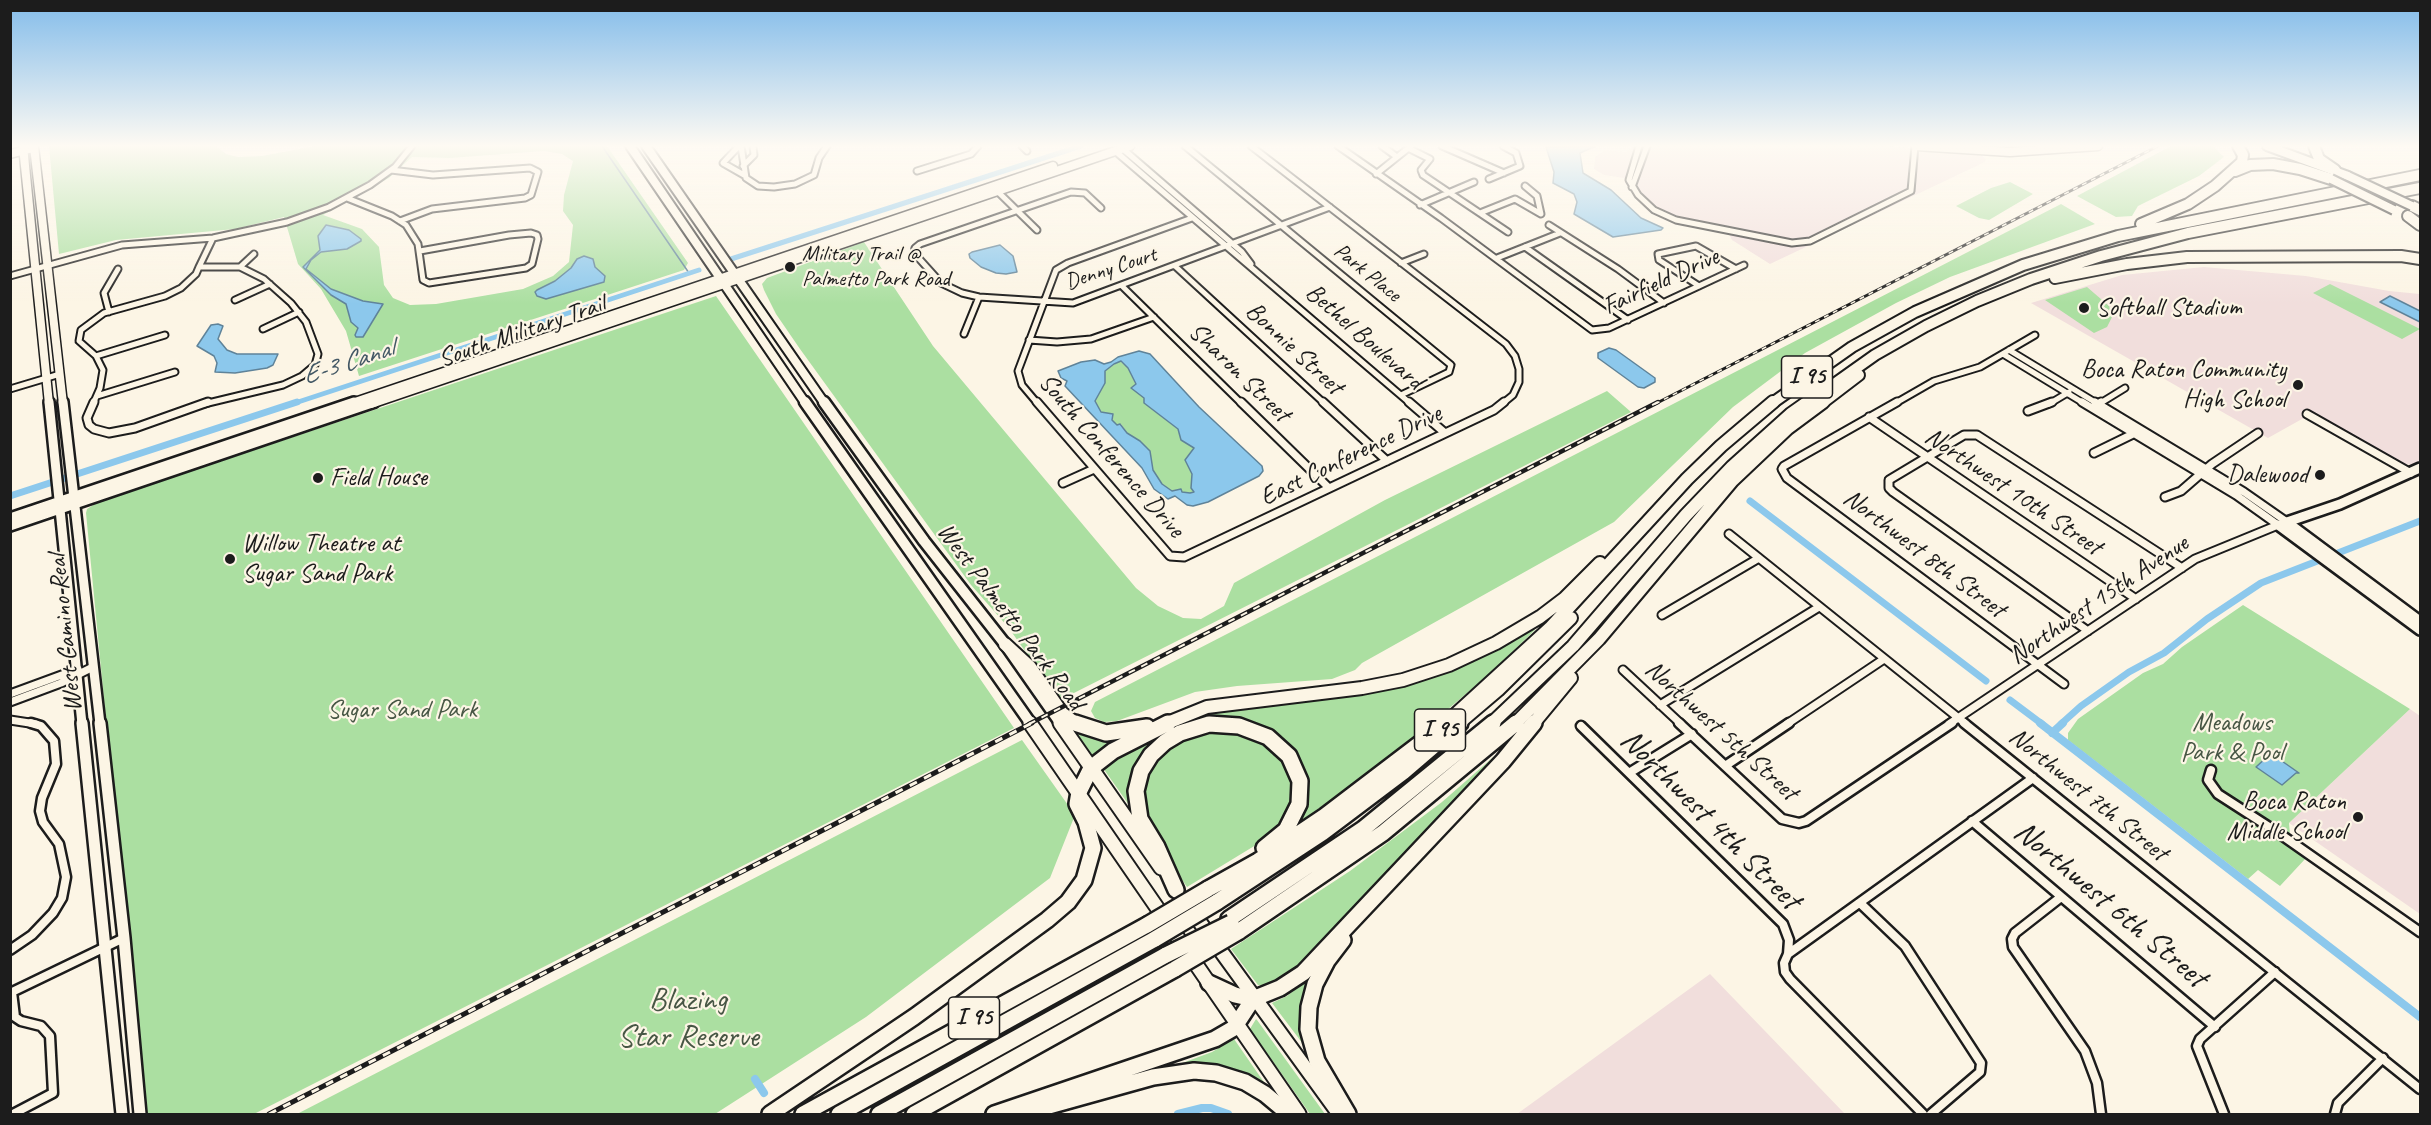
<!DOCTYPE html>
<style>
body{margin:0}
#map{position:relative;width:2431px;height:1125px;overflow:hidden;background:#fcf5e5;font-family:Caveat,sans-serif}
canvas{display:block}
.frame{position:absolute;inset:0;border:12px solid #1c1c1c;pointer-events:none}
</style>
<div id="map">
<canvas width="2431" height="1125"></canvas>
<div class="frame"></div>
</div>
<script>
const ctx = document.querySelector('canvas').getContext('2d');
ctx.lineJoin = 'round';
function paint(path, color) { ctx.fillStyle = color; ctx.fill(path, 'evenodd'); }
const toPath = rows => new Path2D(rows.map(r => 'M' + r).join(''));
function strokePath(path, color, width, dash) { ctx.strokeStyle = color; ctx.lineWidth = width; ctx.lineCap = dash ? 'butt' : 'round'; ctx.setLineDash(dash || []); ctx.stroke(path); }
function label(font, color, halo, rows, align = 'center') {
  ctx.font = font + ' Caveat,sans-serif'; ctx.lineWidth = 4.5; ctx.setLineDash([]); ctx.textBaseline = 'middle'; ctx.strokeStyle = halo; ctx.fillStyle = color; for (const [text, x, y, turn = 0] of rows) {
    ctx.save(); ctx.translate(x, y); ctx.rotate((+turn || 0) * Math.PI / 180); ctx.textAlign = isNaN(turn) ? turn : align; if (halo) ctx.strokeText(text, 0, 0); ctx.fillText(text, 0, 0); ctx.restore();
  }
}
const built = toPath([
 [1634,146,1889,146,1982,156,1986,159,1985,162,1770,264,1732,240,1729,234,1677,223,1656,214,1636,199,1624,178,1604,175,1594,169,1595,157,1604,150,1626,152],
 [2204,267,2306,276,2389,291,2420,294,2420,461,2412,465,2405,464,2316,415,2302,419,2268,438,2031,303,2122,275],
 [2410,709,2420,716,2420,914,2289,823],
 [1710,974,1845,1114,1517,1114]
]);
const green = toPath([
 [49,146,216,146,226,154,238,157,262,156,315,146,607,146,688,263,684,270,359,376,346,331,321,289,298,264,284,217,235,229,116,240,59,254],
 [544,151,562,154,573,161,564,195,563,211,573,225,569,262,553,276,523,289,436,304,410,305,393,298,384,285,379,247,362,229,323,215,389,178,412,157,450,158],
 [2171,146,2213,146,2224,157,2199,176,2138,206,2132,216,2116,217,2077,196],
 [2010,182,2033,194,1989,220,1979,218,1956,206,1991,188],
 [2061,204,2095,224,1950,277,1896,303,1805,353,1733,407,1614,522,1362,663,1355,670,1332,679,1237,686,1195,692,1117,721,1104,722,1095,718,1091,711,1095,702],
 [864,242,933,346,1136,588,1158,606,1183,618,1201,619,1224,606,1234,583,1385,500,1607,391,1631,412,1060,700,1008,627,971,585,800,349,776,314,764,290,762,284,767,278],
 [2330,284,2420,329,2402,339,2313,293],
 [2087,287,2109,306,2112,317,2107,327,2094,333,2045,300],
 [716,296,1014,728,254,1114,144,1114,86,513,87,509,98,502],
 [1120,361,1128,368,1136,385,1132,387,1145,398,1144,403,1178,429,1194,448,1185,460,1192,474,1191,488,1195,492,1190,493,1182,492,1180,489,1172,491,1162,484,1153,470,1150,451,1140,441,1127,433,1121,424,1117,425,1101,412,1095,401,1105,383,1104,371],
 [2243,605,2410,709,2289,823,2290,835,2283,843,2306,858,2280,886,2258,870,2248,879,2068,740,2068,733,2078,719,2143,673,2163,664,2182,647],
 [1532,627,1535,630,1487,676,1400,750,1299,823,1305,805,1301,772,1247,724,1168,736,1129,805,1103,768,1118,753,1201,713,1375,690],
 [1223,727,1268,743,1290,769,1295,792,1288,814,1269,837,1187,887,1152,836,1143,817,1142,776,1175,739],
 [1073,728,1119,738,1123,738,1093,756],
 [1022,740,1075,815,1050,878,866,1017,715,1114,297,1114],
 [1507,745,1511,748,1366,894,1302,964,1288,977,1266,986,1258,985,1231,949,1350,871,1442,802],
 [1312,975,1306,1048,1272,1003,1287,996],
 [1256,1019,1257,1020,1325,1114,1310,1114,1250,1029],
 [1234,1039,1268,1088,1222,1067,1207,1064,1177,1065,1212,1052]
]);
const water = toPath([
 [1596,146,1580,153,1583,173,1611,190,1641,218,1663,228,1661,230,1613,237,1574,214,1577,202,1574,194,1553,183,1554,172,1546,147,1596,146],
 [326,225,349,230,361,239,361,241,347,249,321,252,311,260,306,269,331,289,363,301,383,304,363,337,356,337,355,335,358,328,351,322,346,304,331,295,303,267,320,250,318,236,326,225],
 [1000,245,1013,256,1017,272,1006,274,996,273,981,267,970,258,969,254,972,252,1000,245],
 [584,256,593,259,595,267,605,276,604,282,546,299,537,296,535,292,537,290,555,281,571,268,577,259,584,256],
 [2390,296,2420,311,2420,322,2380,302,2390,296],
 [218,324,223,326,218,339,227,350,237,354,278,354,273,365,267,368,235,373,215,372,217,363,214,356,197,346,211,325,218,324],
 [1609,348,1616,350,1655,378,1655,382,1644,388,1638,387,1598,358,1598,353,1609,348],
 [1139,351,1150,354,1199,407,1262,466,1263,471,1259,476,1208,502,1193,506,1187,505,1175,496,1168,499,1154,489,1142,468,1065,386,1067,381,1061,378,1058,371,1081,362,1095,360,1104,364,1111,362,1118,357,1139,351],
 [1121,361,1128,368,1136,384,1131,388,1144,398,1144,403,1178,429,1181,440,1194,448,1185,460,1192,474,1191,488,1194,492,1190,493,1182,492,1181,489,1172,491,1162,484,1153,470,1150,451,1140,441,1127,433,1120,424,1117,425,1112,420,1113,414,1101,412,1095,401,1105,383,1105,371,1114,364,1121,361],
 [2269,752,2299,773,2296,773,2282,785,2256,767,2269,755,2269,752]
]);
const stream = toPath([
 [602,146,689,273]
]);
const canalFar2 = toPath([
 [731,259,1081,146],
 [292,404,699,270]
]);
const canalFar1 = toPath([
 [10,496,297,402],
 [1750,501,1986,681],
 [2010,700,2042,724],
 [2061,724,2081,706,2129,672,2164,653,2207,619,2261,583,2420,521]
]);
const canal = toPath([
 [2040,723,2420,1017],
 [2052,733,2063,723],
 [755,1079,764,1093],
 [1178,1114,1202,1108,1211,1108,1228,1114]
]);
const streetFar2 = toPath([
 [739,146,723,163,744,175],
 [741,146,746,178,758,186,774,187,795,184,814,175,819,158,827,146],
 [1022,146,1027,151],
 [1185,146,1451,365,1449,372,1401,395],
 [1251,146,1506,344,1515,356,1519,369,1519,382,1513,395,1502,404],
 [1338,146,1441,218,1592,330,1609,328,1744,265],
 [1382,146,1397,157],
 [1442,146,1504,173],
 [1639,146,1629,180,1638,195,1654,210,1676,220,1792,243,1810,241,1911,191,1915,146],
 [1408,148,1430,159,1421,170,1423,175,1508,232],
 [1123,149,1242,252,1251,264],
 [1115,151,1411,404],
 [743,166,754,155,753,146],
 [391,170,433,175,530,168,538,172,531,195,525,198,432,209,400,221],
 [917,171,971,154,978,146],
 [1376,174,1411,146],
 [1489,179,1520,166,1516,153,1503,146],
 [1632,187,1647,146],
 [994,188,1037,230],
 [347,198,392,216,406,225,418,244,423,280,429,283,526,268,532,264,538,239,537,235,531,233,509,235,420,251],
 [1420,205,1474,182],
 [1101,208,1085,193,1071,192,920,244,915,248,914,253,941,283,962,293,979,297,1073,303,1330,207],
 [1480,213,1515,199,1541,214,1537,196,1525,186],
 [1549,225,1618,269,1664,303],
 [1525,247,1628,320],
 [1497,258,1560,233],
 [1401,263,1424,254],
 [1175,266,1325,404],
 [199,267,240,267,264,279,291,303,306,322,318,354,315,365,302,376,283,385,204,404],
 [199,267,213,238],
 [240,267,254,254],
 [10,276,122,245,213,238,287,222,329,207,370,185,395,167,412,146],
 [1122,286,1242,404],
 [1699,286,1659,260,1658,254,1696,246,1736,269],
 [235,300,270,284],
 [109,312,104,293,118,269],
 [263,329,299,312],
 [964,334,979,297],
 [1029,340,1057,342,1091,339,1154,317],
 [2009,350,2098,404],
 [2003,354,2085,404],
 [96,356,165,335],
 [10,389,60,374],
 [97,396,175,372],
 [93,404,100,388,103,370,96,356,79,341,81,330,104,313,165,296,181,288,196,274,199,267],
 [1038,404,1022,385,1018,371,1056,270,1068,263,1192,218],
 [1894,404,1934,381,1980,367,2035,335],
 [2049,404,2069,392],
 [2099,404,2125,388]
]);
const streetFar1 = toPath([
 [94,402,87,418,89,425,94,429,109,433,135,428,208,402],
 [1037,402,1170,556,1184,557,1494,410,1504,402],
 [1241,402,1329,488],
 [1323,402,1387,461],
 [1409,402,1445,433],
 [1897,402,1784,466,1782,469,1787,478,2064,684],
 [2082,402,2236,495,2278,525],
 [2095,402,2244,492,2287,522],
 [2096,405,2101,402],
 [2028,411,2052,402],
 [2307,414,2411,473],
 [1869,417,2136,599],
 [2094,453,2135,433],
 [1063,483,1094,469],
 [2165,497,2181,491,2212,464,2258,433],
 [1729,534,1966,724],
 [1662,615,1759,558],
 [2088,631,1893,492,1889,488,1889,480,1964,435,1977,435,2182,568],
 [1623,670,1681,724],
 [10,694,78,669],
 [10,702,61,683,93,667],
 [1660,705,1819,607],
 [10,720,36,724],
 [1787,724,1884,659],
 [1949,724,2195,559,2278,525]
]);
const street = toPath([
 [1679,723,1782,819,1799,823,1806,821,1952,723],
 [1964,723,2420,1089],
 [1581,726,1783,924,1789,940,1788,954,1784,963,1785,972,1790,979,1923,1114],
 [1725,766,1789,723],
 [2211,770,2208,780,2218,794,2280,834,2420,932],
 [1629,773,1692,734],
 [1972,821,2215,1027],
 [2061,897,2015,933,2012,939,2013,947,2085,1051,2097,1083,2101,1114],
 [1860,903,1905,946,1981,1063,1980,1072,1931,1114],
 [10,950,32,935,53,913,62,898,66,877,59,844,43,822,40,811,42,798,56,764,54,741,41,726,31,723],
 [1788,954,2033,778],
 [12,992,15,1017,21,1021,41,1026,50,1036,53,1093,13,1114],
 [10,993,124,938],
 [2224,1114,2197,1046,2200,1039,2275,972],
 [2335,1114,2338,1103,2383,1058]
]);
const secondaryFar2 = toPath([
 [23,146,49,404],
 [34,146,63,404],
 [1916,146,2010,152,2098,146],
 [10,154,29,149],
 [349,404,1053,166],
 [371,404,1130,146]
]);
const secondaryFar1 = toPath([
 [49,402,82,724],
 [63,402,100,724],
 [10,518,354,402],
 [2287,522,2420,621],
 [2284,523,2340,504,2420,468],
 [2278,525,2420,630],
 [10,526,375,402]
]);
const secondary = toPath([
 [82,723,122,1114],
 [100,723,124,938,140,1114]
]);
const primaryFar2 = toPath([
 [630,146,806,404],
 [646,146,825,404],
 [2267,146,2348,176]
]);
const primaryFar1 = toPath([
 [805,402,1031,724],
 [824,402,924,541,1005,644,1061,724]
]);
const primary = toPath([
 [1030,723,1299,1114],
 [1060,723,1161,868],
 [1191,910,1339,1114]
]);
const highwayFar2 = toPath([
 [2314,146,2319,159,2335,170],
 [2235,171,2250,165,2273,164,2300,169,2331,179],
 [2412,206,2420,210],
 [2408,216,2420,225],
 [2141,224,2188,204,2215,186,2242,162,2243,155,2238,146],
 [2055,278,2127,264,2187,257,2401,256,2420,259],
 [1771,404,1852,347,1915,312,2023,265,2118,236,2420,175],
 [1806,404,1875,355,1926,326,1977,301,2031,279,2101,256,2188,233,2420,188],
 [1821,404,1859,375]
]);
const highwayFar1 = toPath([
 [1005,644,1030,667,1062,713,1077,724],
 [1165,724,1207,707,1362,688,1403,680,1449,665,1496,643,1540,617,1565,598,1600,563],
 [1208,724,1215,724],
 [1445,724,1550,628,1687,479,1721,446,1773,402],
 [1458,724,1498,690,1571,618],
 [1491,724,1573,646,1686,515,1732,467,1791,414,1808,402],
 [1515,724,1599,639,1732,481,1788,428,1823,402],
 [1533,724,1571,678]
]);
const highway = toPath([
 [1075,723,1106,733,1147,727],
 [1208,889,1258,861,1325,816,1447,723],
 [1176,890,1157,847,1140,819,1136,791,1141,771,1151,755,1165,742,1180,733,1209,724,1239,726,1268,737,1289,756,1300,781,1299,804,1286,830,1264,848],
 [1217,902,1322,833,1403,772,1460,723],
 [1229,919,1363,829,1493,723],
 [1238,932,1383,833,1516,723],
 [1343,940,1327,961,1315,984,1309,1007,1308,1029,1317,1061,1348,1114],
 [1209,983,1235,995,1253,999,1280,988,1303,973,1503,761,1534,723],
 [770,1114,914,1017,1047,920,1068,902,1084,880,1093,848,1086,822,1077,804,1079,792,1091,768,1113,751,1168,723],
 [803,1114,1147,925],
 [839,1114,1155,939],
 [879,1114,1166,955],
 [914,1114,1175,969],
 [994,1114,1215,1039,1234,1028,1253,999],
 [1020,1114,1153,1077,1194,1071,1216,1073,1245,1082,1265,1094,1289,1114]
]);
const railFar2 = toPath([
 [1655,404,2158,146]
]);
const railFar1 = toPath([
 [1029,724,1658,402]
]);
const rail = toPath([
 [269,1114,1032,723]
]);
const primaryBridge = toPath([
 [2348,176,2412,206],
 [2331,179,2394,210]
]);
const highwayBridge = toPath([
 [1147,925,1208,889],
 [1155,939,1217,902],
 [1166,955,1231,923],
 [1175,969,1238,932]
]);
const markers = [
 [790,267,6,"#1c1c1c"],
 [2084,308,6,"#1c1c1c"],
 [2298,385,6,"#1c1c1c"],
 [2320,475,6,"#1c1c1c"],
 [318,478,6,"#1c1c1c"],
 [230,559,6,"#1c1c1c"],
 [2358,817,6,"#1c1c1c"]
];
const farPoinames = [
 ["Military Trail @",802,254],
 ["Palmetto Park Road",802,279]
];
const farStreetnames = [
 ["Denny Court",1111,269,-18],
 ["Park Place",1367,273,39]
];
const shields = [
 [1807,377,51],
 [1440,730,51],
 [974,1018,51]
];
const shieldNames = [
 ["I 95",1807,377],
 ["I 95",1440,730],
 ["I 95",974,1018]
];
const streetNames = [
 ["Fairfield Drive",1661,282,-25],
 ["South Military Trail",522,332,-19],
 ["Bethel Boulevard",1364,337,41],
 ["Bonnie Street",1294,349,43],
 ["Sharon Street",1239,373,44],
 ["South Conference Drive",1111,456,49],
 ["East Conference Drive",1351,456,-26],
 ["Northwest 10th Street",2013,492,34],
 ["Northwest 8th Street",1924,554,37],
 ["Northwest 15th Avenue",2099,600,-34],
 ["West Palmetto Park Road",1010,617,53],
 ["West Camino Real",66,633,-96],
 ["Northwest 5th Street",1721,731,42],
 ["Northwest 7th Street",2088,795,39]
];
const poiNames = [
 ["Softball Stadium",2096,308],
 ["Boca Raton Community",2286,370,"right"],
 ["High School",2286,400,"right"],
 ["Dalewood",2308,475,"right"],
 ["Field House",330,478],
 ["Willow Theatre at",242,544],
 ["Sugar Sand Park",242,574],
 ["Boca Raton",2346,802,"right"],
 ["Middle School",2346,832,"right"]
];
const parkNames = [
 ["Sugar Sand Park",402,710],
 ["Meadows",2232,723],
 ["Park & Pool",2232,753]
];
const waterNames = [
 ["E-3 Canal",348,363,-18]
];
const nearStreetnames = [
 ["Northwest 4th Street",1710,820,45],
 ["Northwest 6th Street",2110,905,40]
];
const nearParknames = [
 ["Blazing",688,1001],
 ["Star Reserve",688,1038]
];
paint(built, '#f1dedc');
paint(green, '#abdfa1');
paint(water, '#8cc8ec');
strokePath(water, '#5f8399', 1.5);
strokePath(stream, '#5f8399', 1.5);
strokePath(canalFar2, '#8cc8ec', 5);
strokePath(canalFar1, '#8cc8ec', 7);
strokePath(canal, '#8cc8ec', 8);
strokePath(streetFar2, '#1c1c1c', 9);
strokePath(streetFar1, '#1c1c1c', 11);
strokePath(street, '#1c1c1c', 13);
strokePath(secondaryFar2, '#1c1c1c', 11);
strokePath(secondaryFar1, '#1c1c1c', 14);
strokePath(secondary, '#1c1c1c', 16);
strokePath(primaryFar2, '#1c1c1c', 12);
strokePath(primaryFar1, '#1c1c1c', 15);
strokePath(primary, '#1c1c1c', 17);
strokePath(highwayFar2, '#1c1c1c', 14);
strokePath(highwayFar1, '#1c1c1c', 16);
strokePath(highway, '#1c1c1c', 20);
strokePath(streetFar2, '#fcf5e5', 5);
strokePath(streetFar1, '#fcf5e5', 7);
strokePath(street, '#fcf5e5', 8);
strokePath(secondaryFar2, '#fcf5e5', 8);
strokePath(secondaryFar1, '#fcf5e5', 9);
strokePath(secondary, '#fcf5e5', 11);
strokePath(primaryFar2, '#fcf5e5', 8);
strokePath(primaryFar1, '#fcf5e5', 10);
strokePath(primary, '#fcf5e5', 13);
strokePath(highwayFar2, '#fcf5e5', 10);
strokePath(highwayFar1, '#fcf5e5', 12);
strokePath(highway, '#fcf5e5', 15);
strokePath(railFar2, '#1c1c1c', 3);
strokePath(railFar1, '#1c1c1c', 4.5);
strokePath(rail, '#1c1c1c', 5);
strokePath(railFar2, '#fcf5e5', 1.5, [5]);
strokePath(railFar1, '#fcf5e5', 2, [7]);
strokePath(rail, '#fcf5e5', 3, [8]);
strokePath(primaryBridge, '#1c1c1c', 12, []);
strokePath(highwayBridge, '#1c1c1c', 20, []);
strokePath(primaryBridge, '#fcf5e5', 8);
strokePath(highwayBridge, '#fcf5e5', 15);
const sky = ctx.createLinearGradient(0, 0, 0, 304);
sky.addColorStop(0, '#83bcea');
sky.addColorStop(0.48, '#fefaf3');
sky.addColorStop(1, '#fefaf300');
ctx.fillStyle = sky;
ctx.fillRect(0, 0, 2431, 304);
for (const [x, y, r, color] of markers) { const dot = new Path2D(); dot.arc(x, y, r, 0, 2 * Math.PI); ctx.fillStyle = color; ctx.fill(dot); strokePath(dot, '#fcf5e5', 2); }
label('22px', '#1c1c1c', '#fcf5e5', farPoinames, 'left');
label('22px', '#1c1c1c', '#fcf5e5', farStreetnames);
for (const [x, y, w] of shields) { const box = new Path2D(); box.roundRect(x - w / 2, y - 21, w, 42, 4.5); ctx.fillStyle = '#fcf5e5'; ctx.fill(box); strokePath(box, '#1c1c1c', 1.5); }
label('bold 24px', '#1c1c1c', null, shieldNames);
label('26px', '#1c1c1c', '#fcf5e5', streetNames);
label('26px', '#1c1c1c', '#fcf5e5', poiNames, 'left');
label('26px', '#475644', '#fcf5e5', parkNames);
label('italic 27px', '#435865', '#fcf5e5', waterNames);
label('32px', '#1c1c1c', '#fcf5e5', nearStreetnames);
label('32px', '#475644', '#fcf5e5', nearParknames);
</script>
